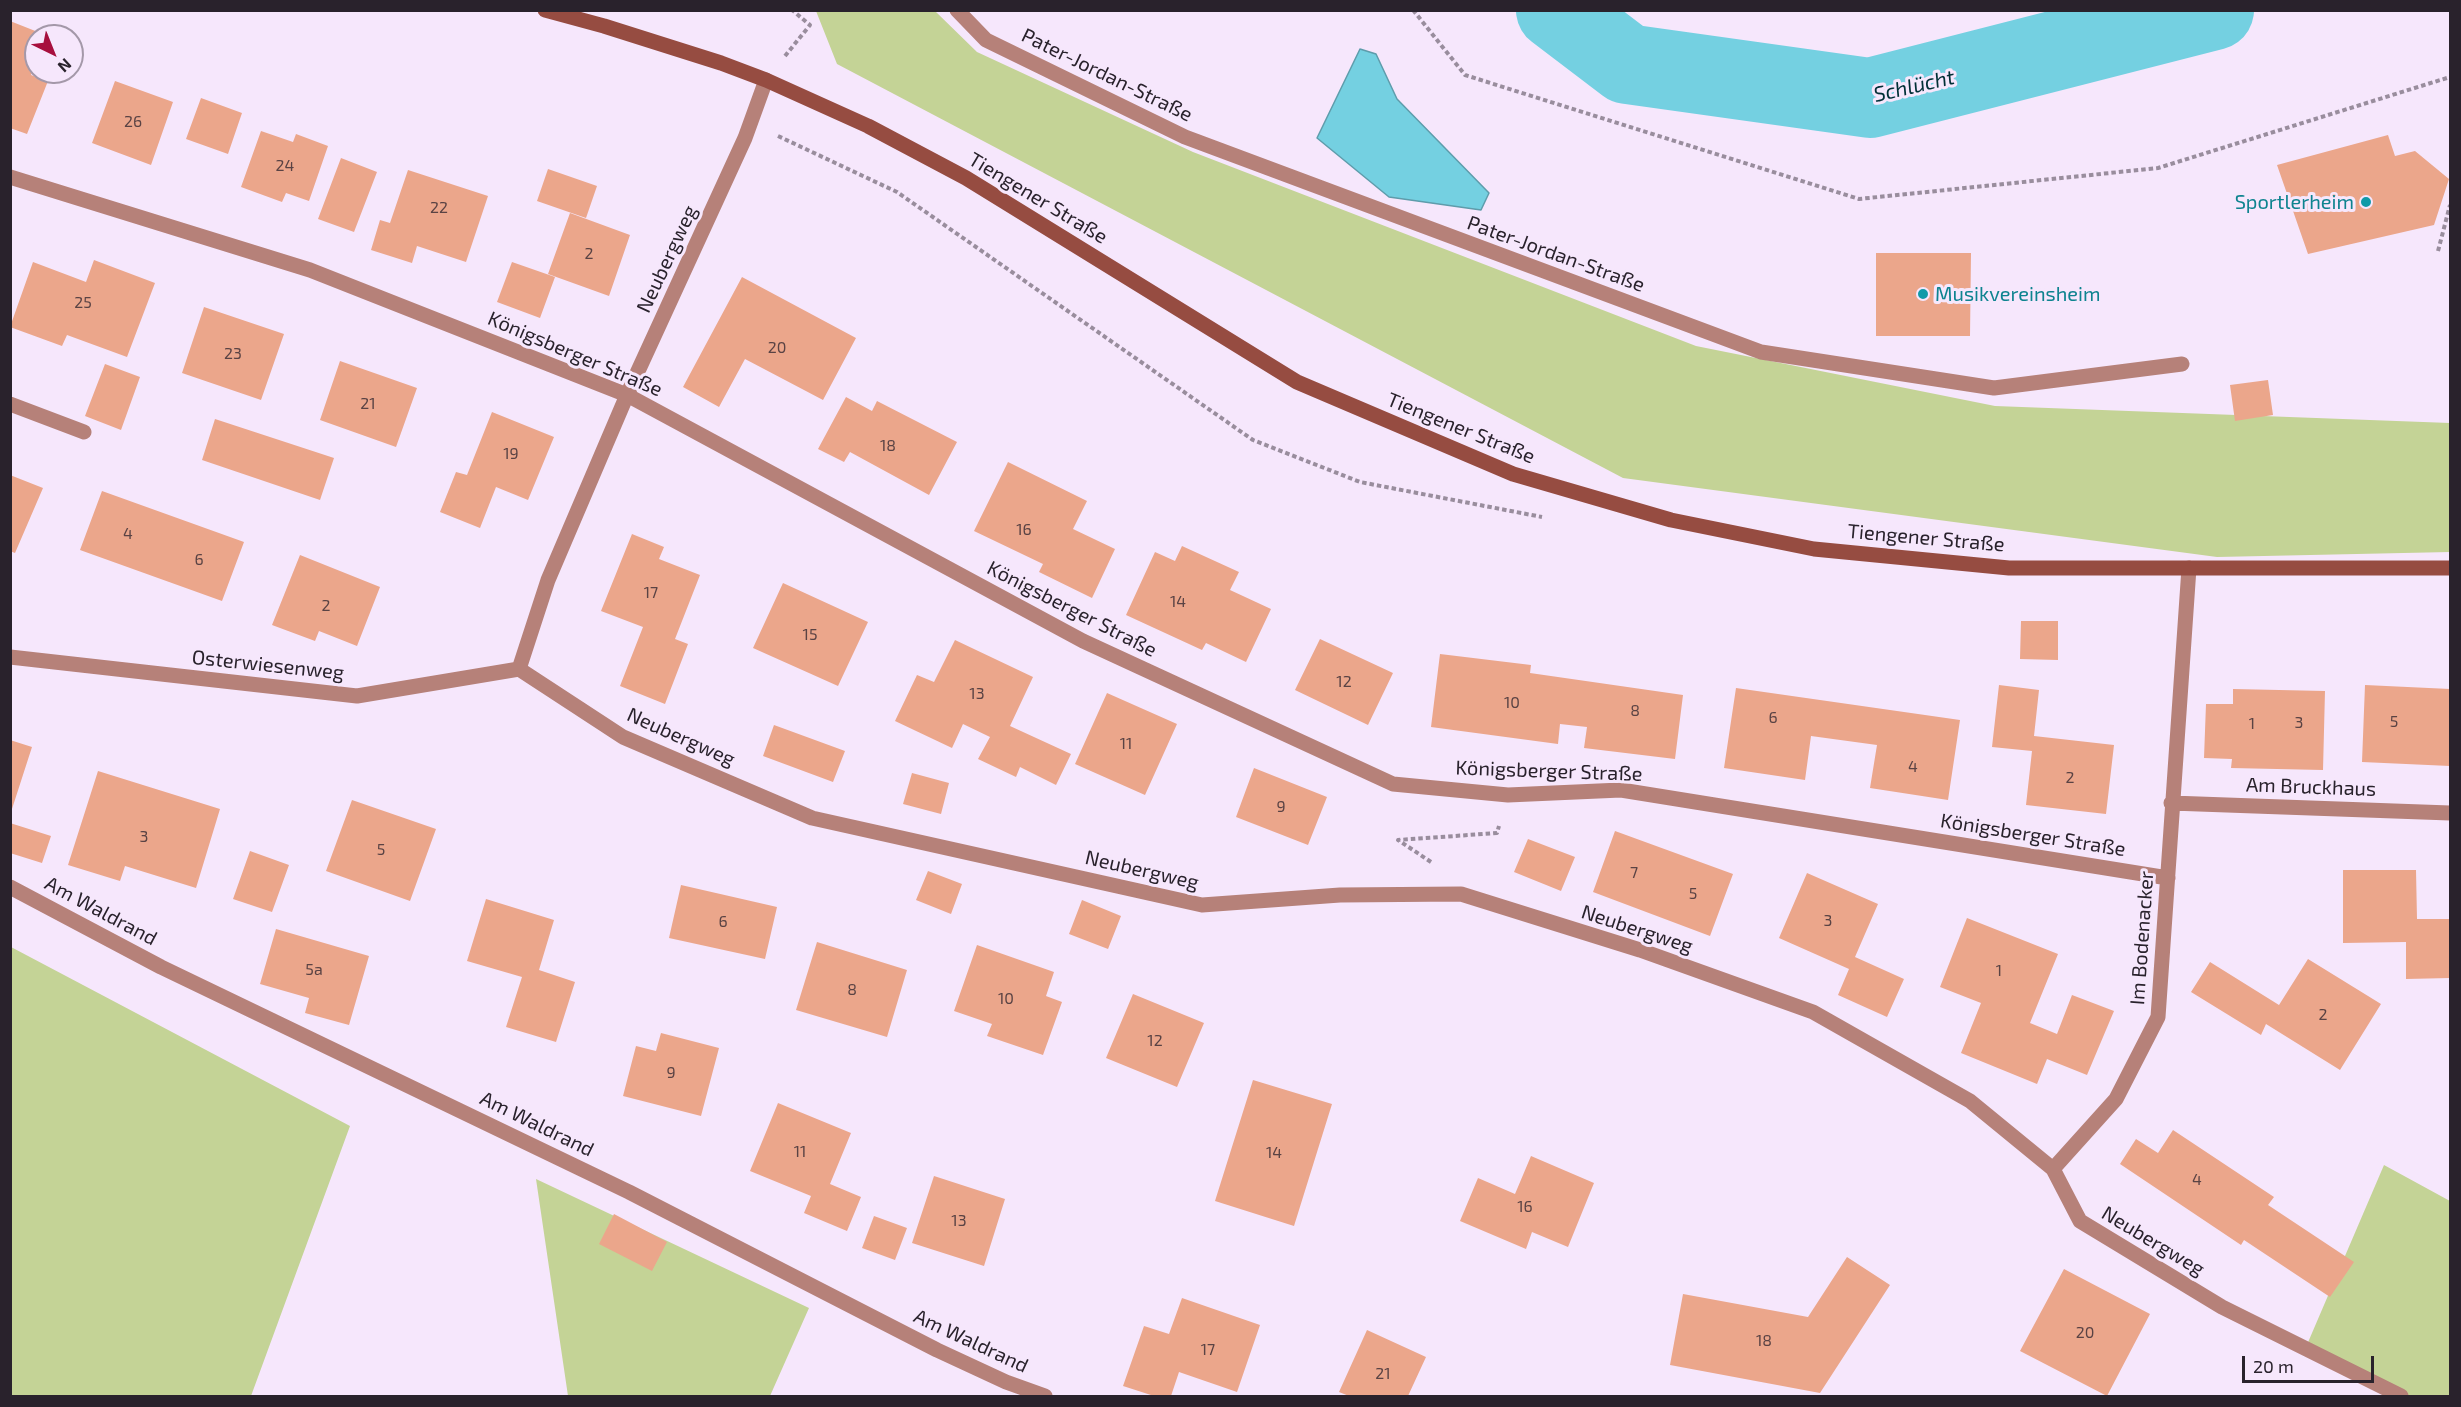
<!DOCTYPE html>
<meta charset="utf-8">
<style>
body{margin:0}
#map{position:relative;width:2461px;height:1407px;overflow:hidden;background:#f6e7fc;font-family:"Exo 2",sans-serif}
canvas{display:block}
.frame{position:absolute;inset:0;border:12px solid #29222c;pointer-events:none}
.north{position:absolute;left:24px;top:24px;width:60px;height:60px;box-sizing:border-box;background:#f6e7fc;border:2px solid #a498a9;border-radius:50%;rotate:137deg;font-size:16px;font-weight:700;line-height:24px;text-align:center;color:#29222c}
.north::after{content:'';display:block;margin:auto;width:21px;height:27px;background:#a70f3e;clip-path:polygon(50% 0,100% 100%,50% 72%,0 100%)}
.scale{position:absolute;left:2242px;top:1356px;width:132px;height:27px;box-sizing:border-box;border:3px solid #29222c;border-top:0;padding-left:8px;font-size:18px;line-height:21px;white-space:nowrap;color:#29222c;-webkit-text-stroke:4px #f6e7fc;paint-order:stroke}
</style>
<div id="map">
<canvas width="2461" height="1407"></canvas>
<div class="frame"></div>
<div class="north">N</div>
<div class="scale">20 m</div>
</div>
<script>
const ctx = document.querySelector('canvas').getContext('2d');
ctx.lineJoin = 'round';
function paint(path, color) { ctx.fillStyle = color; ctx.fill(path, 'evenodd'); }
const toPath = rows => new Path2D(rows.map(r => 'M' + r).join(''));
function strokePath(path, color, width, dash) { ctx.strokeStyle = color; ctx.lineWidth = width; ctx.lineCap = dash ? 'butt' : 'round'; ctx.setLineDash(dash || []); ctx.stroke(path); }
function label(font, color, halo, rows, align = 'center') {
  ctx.font = font + ' "Exo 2",sans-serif'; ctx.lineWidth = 6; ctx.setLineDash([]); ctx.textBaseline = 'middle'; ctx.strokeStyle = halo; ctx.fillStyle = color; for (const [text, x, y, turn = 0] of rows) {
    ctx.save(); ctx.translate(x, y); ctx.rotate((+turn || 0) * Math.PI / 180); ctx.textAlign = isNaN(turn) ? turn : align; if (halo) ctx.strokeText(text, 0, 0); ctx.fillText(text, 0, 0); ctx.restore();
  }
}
const green = toPath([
 [816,11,935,11,977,52,1193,152,1696,346,1995,406,2450,423,2450,552,2217,557,1623,478,837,64],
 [11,947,350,1126,251,1396,11,1396],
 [2384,1165,2450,1201,2450,1396,2387,1396,2306,1347],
 [536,1179,809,1308,770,1396,568,1396]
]);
const water = toPath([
 [1360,49,1376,54,1397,99,1489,193,1481,210,1389,197,1317,138,1360,49]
]);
const river = toPath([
 [1556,10,1627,64,1870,98,2214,10]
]);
const building = toPath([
 [10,21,48,36,36,36,36,63,31,75,48,81,27,134,10,128],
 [115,81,173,102,151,165,92,143],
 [201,98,242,113,228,154,186,139],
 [261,131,293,142,296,134,328,146,309,201,286,193,282,202,241,187],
 [2388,135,2395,156,2415,151,2449,179,2434,225,2308,254,2277,165],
 [341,158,377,172,354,232,318,219],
 [548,169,597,186,586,218,537,201],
 [408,170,488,196,466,262,417,246,412,263,371,250,380,220,390,223],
 [570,213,630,235,609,296,548,274],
 [1876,253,1971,253,1970,336,1876,336],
 [94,260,155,283,127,357,67,335,62,346,10,327,33,262,86,282],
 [512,262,555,277,540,318,497,302],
 [742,277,856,338,823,400,745,359,719,407,683,387],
 [204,307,284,334,261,400,182,373],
 [340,361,417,388,396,447,320,420],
 [105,364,140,377,121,430,85,416],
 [2268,380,2273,415,2235,421,2230,385],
 [846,397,872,411,877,401,957,442,929,495,850,452,844,462,818,449],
 [492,412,554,437,528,500,496,487,480,528,440,512,456,472,467,475],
 [215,419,334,458,320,500,202,460],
 [1008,462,1087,501,1073,529,1115,549,1092,598,1039,572,1043,564,974,531],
 [10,475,43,488,15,553,10,551],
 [102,491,244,542,222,601,80,550],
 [632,534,664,547,659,559,700,575,675,639,688,644,665,704,620,686,643,627,601,611],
 [1182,546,1239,572,1230,590,1271,609,1246,662,1206,643,1202,650,1126,615,1155,552,1175,561],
 [300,555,380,587,357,646,319,631,315,641,272,625],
 [783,583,868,622,838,686,753,648],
 [2021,621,2058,621,2058,660,2020,659],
 [1320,639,1393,673,1368,725,1295,690],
 [955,640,1033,677,1010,726,1071,754,1056,785,1020,767,1016,777,978,759,990,737,963,724,952,748,895,721,917,675,934,682],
 [1440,654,1531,665,1530,673,1683,695,1675,759,1584,748,1587,727,1560,724,1558,744,1431,727],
 [1999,685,2039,690,2034,736,2114,745,2106,814,2026,805,2032,751,1992,747],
 [2365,685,2450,689,2450,766,2362,762],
 [1736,688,1960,720,1948,800,1870,788,1877,745,1811,736,1805,780,1724,768],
 [2233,689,2325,691,2323,770,2231,768,2232,759,2204,758,2206,704,2233,704],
 [1107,693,1177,724,1145,795,1075,764],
 [774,725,845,751,833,782,763,756],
 [10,740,32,747,11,812,10,812],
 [1254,768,1327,797,1308,845,1236,817],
 [98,771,220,809,196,888,125,866,120,881,68,865],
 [912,773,949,783,941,814,903,804],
 [352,800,436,829,410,901,326,871],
 [10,823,51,836,42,863,10,853],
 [1615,831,1733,874,1710,936,1593,892],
 [1528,839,1575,857,1561,891,1514,872],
 [250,851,289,865,272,912,233,899],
 [2343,870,2416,870,2417,919,2450,919,2450,978,2406,979,2406,942,2343,943],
 [928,871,962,884,951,914,916,900],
 [1807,873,1878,904,1855,957,1904,979,1887,1017,1838,995,1849,969,1779,938],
 [681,885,777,907,765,959,669,938],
 [486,899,554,920,539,970,575,982,556,1042,506,1027,522,977,467,961],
 [1082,900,1121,916,1108,949,1069,934],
 [1967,918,2058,954,2030,1023,2057,1034,2072,995,2114,1011,2087,1075,2047,1059,2037,1084,1961,1053,1981,1003,1940,987],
 [276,929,369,956,349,1025,305,1013,309,998,260,984],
 [817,942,907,970,887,1037,796,1010],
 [977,945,1054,972,1046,996,1062,1002,1043,1055,987,1036,992,1024,954,1011],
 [2308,959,2381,1004,2340,1070,2266,1024,2261,1035,2191,992,2210,962,2279,1005],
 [1133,994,1204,1023,1177,1087,1106,1058],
 [661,1033,719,1048,701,1116,623,1096,636,1046,656,1051],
 [1253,1080,1332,1104,1294,1226,1215,1201],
 [778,1103,851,1133,830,1184,861,1197,847,1231,804,1213,811,1196,750,1171],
 [2173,1130,2274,1197,2268,1205,2354,1262,2330,1297,2244,1240,2241,1245,2120,1164,2136,1139,2158,1153],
 [1531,1156,1594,1183,1568,1247,1532,1232,1526,1249,1460,1221,1478,1178,1515,1194],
 [934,1176,1005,1199,984,1266,912,1243],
 [614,1214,667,1242,652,1271,599,1244],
 [874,1216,907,1228,895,1260,862,1248],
 [1847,1257,1890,1285,1820,1393,1670,1365,1683,1294,1808,1317],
 [2064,1269,2150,1314,2107,1396,2020,1351],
 [1182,1298,1260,1325,1237,1392,1179,1372,1171,1396,1154,1396,1123,1386,1144,1326,1169,1334],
 [1367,1330,1426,1357,1408,1396,1349,1396,1339,1392]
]);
const path = toPath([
 [1413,10,1465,75,1859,199,2158,168,2450,77],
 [785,56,810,25,792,10],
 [778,136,897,192,1253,440,1360,482,1542,517],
 [2438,251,2450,205],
 [1431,862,1398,840,1497,833,1499,826]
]);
const street = toPath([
 [957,10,986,40,1185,137,1761,352,1994,388,2182,364],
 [10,177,310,270,627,395,1083,641,1393,784,1508,795,1621,790,2168,878],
 [10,404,84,432],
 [10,657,357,696,519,669],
 [519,669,623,737,812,818,1202,905,1340,895,1461,894,1640,950,1813,1012,1970,1101,2053,1169,2080,1221,2222,1307,2401,1396],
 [519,669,548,580,627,395,745,138,766,80],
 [2171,803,2450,813],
 [10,887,161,967,629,1192,937,1350,1006,1382,1045,1396],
 [2053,1169,2116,1099,2158,1017,2189,568]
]);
const secondary = toPath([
 [545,10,604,26,721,63,766,80,868,126,966,178,1297,382,1513,474,1671,520,1814,549,2009,568,2450,568]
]);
const markers = [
 [2366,202,6,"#0f9aa8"],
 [1923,294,6,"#0f9aa8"]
];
const numberNames = [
 ["26",133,122],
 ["24",285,166],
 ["22",439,208],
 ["2",589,254],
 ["25",83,303],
 ["20",777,348],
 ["23",233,354],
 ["21",368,404],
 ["18",888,446],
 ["19",511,454],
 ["16",1024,530],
 ["4",128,534],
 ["6",199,560],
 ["17",651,593],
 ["14",1178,602],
 ["2",326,606],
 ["15",810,635],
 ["12",1344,682],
 ["13",977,694],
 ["10",1512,703],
 ["8",1635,711],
 ["6",1773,718],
 ["5",2394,722],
 ["3",2299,723],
 ["1",2252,724],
 ["11",1126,744],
 ["4",1913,767],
 ["2",2070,778],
 ["9",1281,807],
 ["3",144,837],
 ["5",381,850],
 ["7",1634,873],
 ["5",1693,894],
 ["3",1828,921],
 ["6",723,922],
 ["5a",314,970],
 ["1",1999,971],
 ["8",852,990],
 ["10",1006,999],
 ["2",2323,1015],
 ["12",1155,1041],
 ["9",671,1073],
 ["11",800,1152],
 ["14",1274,1153],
 ["4",2197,1180],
 ["16",1525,1207],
 ["13",959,1221],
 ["20",2085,1333],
 ["18",1764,1341],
 ["17",1208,1350],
 ["21",1383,1374]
];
const streetNames = [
 ["Pater-Jordan-Straße",1107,75,26],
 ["Tiengener Straße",1038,198,31],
 ["Pater-Jordan-Straße",1556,254,20],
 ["Neubergweg",667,259,-65],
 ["Königsberger Straße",575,354,23],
 ["Tiengener Straße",1461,428,22],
 ["Tiengener Straße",1926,538,5],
 ["Königsberger Straße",1072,609,27],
 ["Osterwiesenweg",268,665,6],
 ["Neubergweg",681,737,24],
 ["Königsberger Straße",1549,771,2],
 ["Am Bruckhaus",2311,787,2],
 ["Königsberger Straße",2033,835,9],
 ["Neubergweg",1142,870,13],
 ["Am Waldrand",101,911,28],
 ["Neubergweg",1637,929,18],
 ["Im Bodenacker",2142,938,-86],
 ["Am Waldrand",537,1124,26],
 ["Neubergweg",2153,1241,31],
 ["Am Waldrand",971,1341,25]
];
const cultureNames = [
 ["Sportlerheim",2354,202],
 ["Musikvereinsheim",1935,294,"left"]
];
const waterNames = [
 ["Schlücht",1914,86,-13]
];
paint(green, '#c4d396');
paint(water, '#74d0e1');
strokePath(water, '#5e9cab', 1.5);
strokePath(river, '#74d0e1', 80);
paint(building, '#eba68b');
strokePath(path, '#998d9d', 4, [4.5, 3]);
strokePath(street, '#b68179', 15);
strokePath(secondary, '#964c41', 15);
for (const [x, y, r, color] of markers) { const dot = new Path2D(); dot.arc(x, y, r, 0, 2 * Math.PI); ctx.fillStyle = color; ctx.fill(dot); strokePath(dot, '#f6e7fc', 2); }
label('16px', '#5a4344', null, numberNames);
label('20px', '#29222c', '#f6e7fc', streetNames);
label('20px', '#0d838f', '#f6e7fc', cultureNames, 'right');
label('italic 21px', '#012f36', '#f6e7fc', waterNames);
</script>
